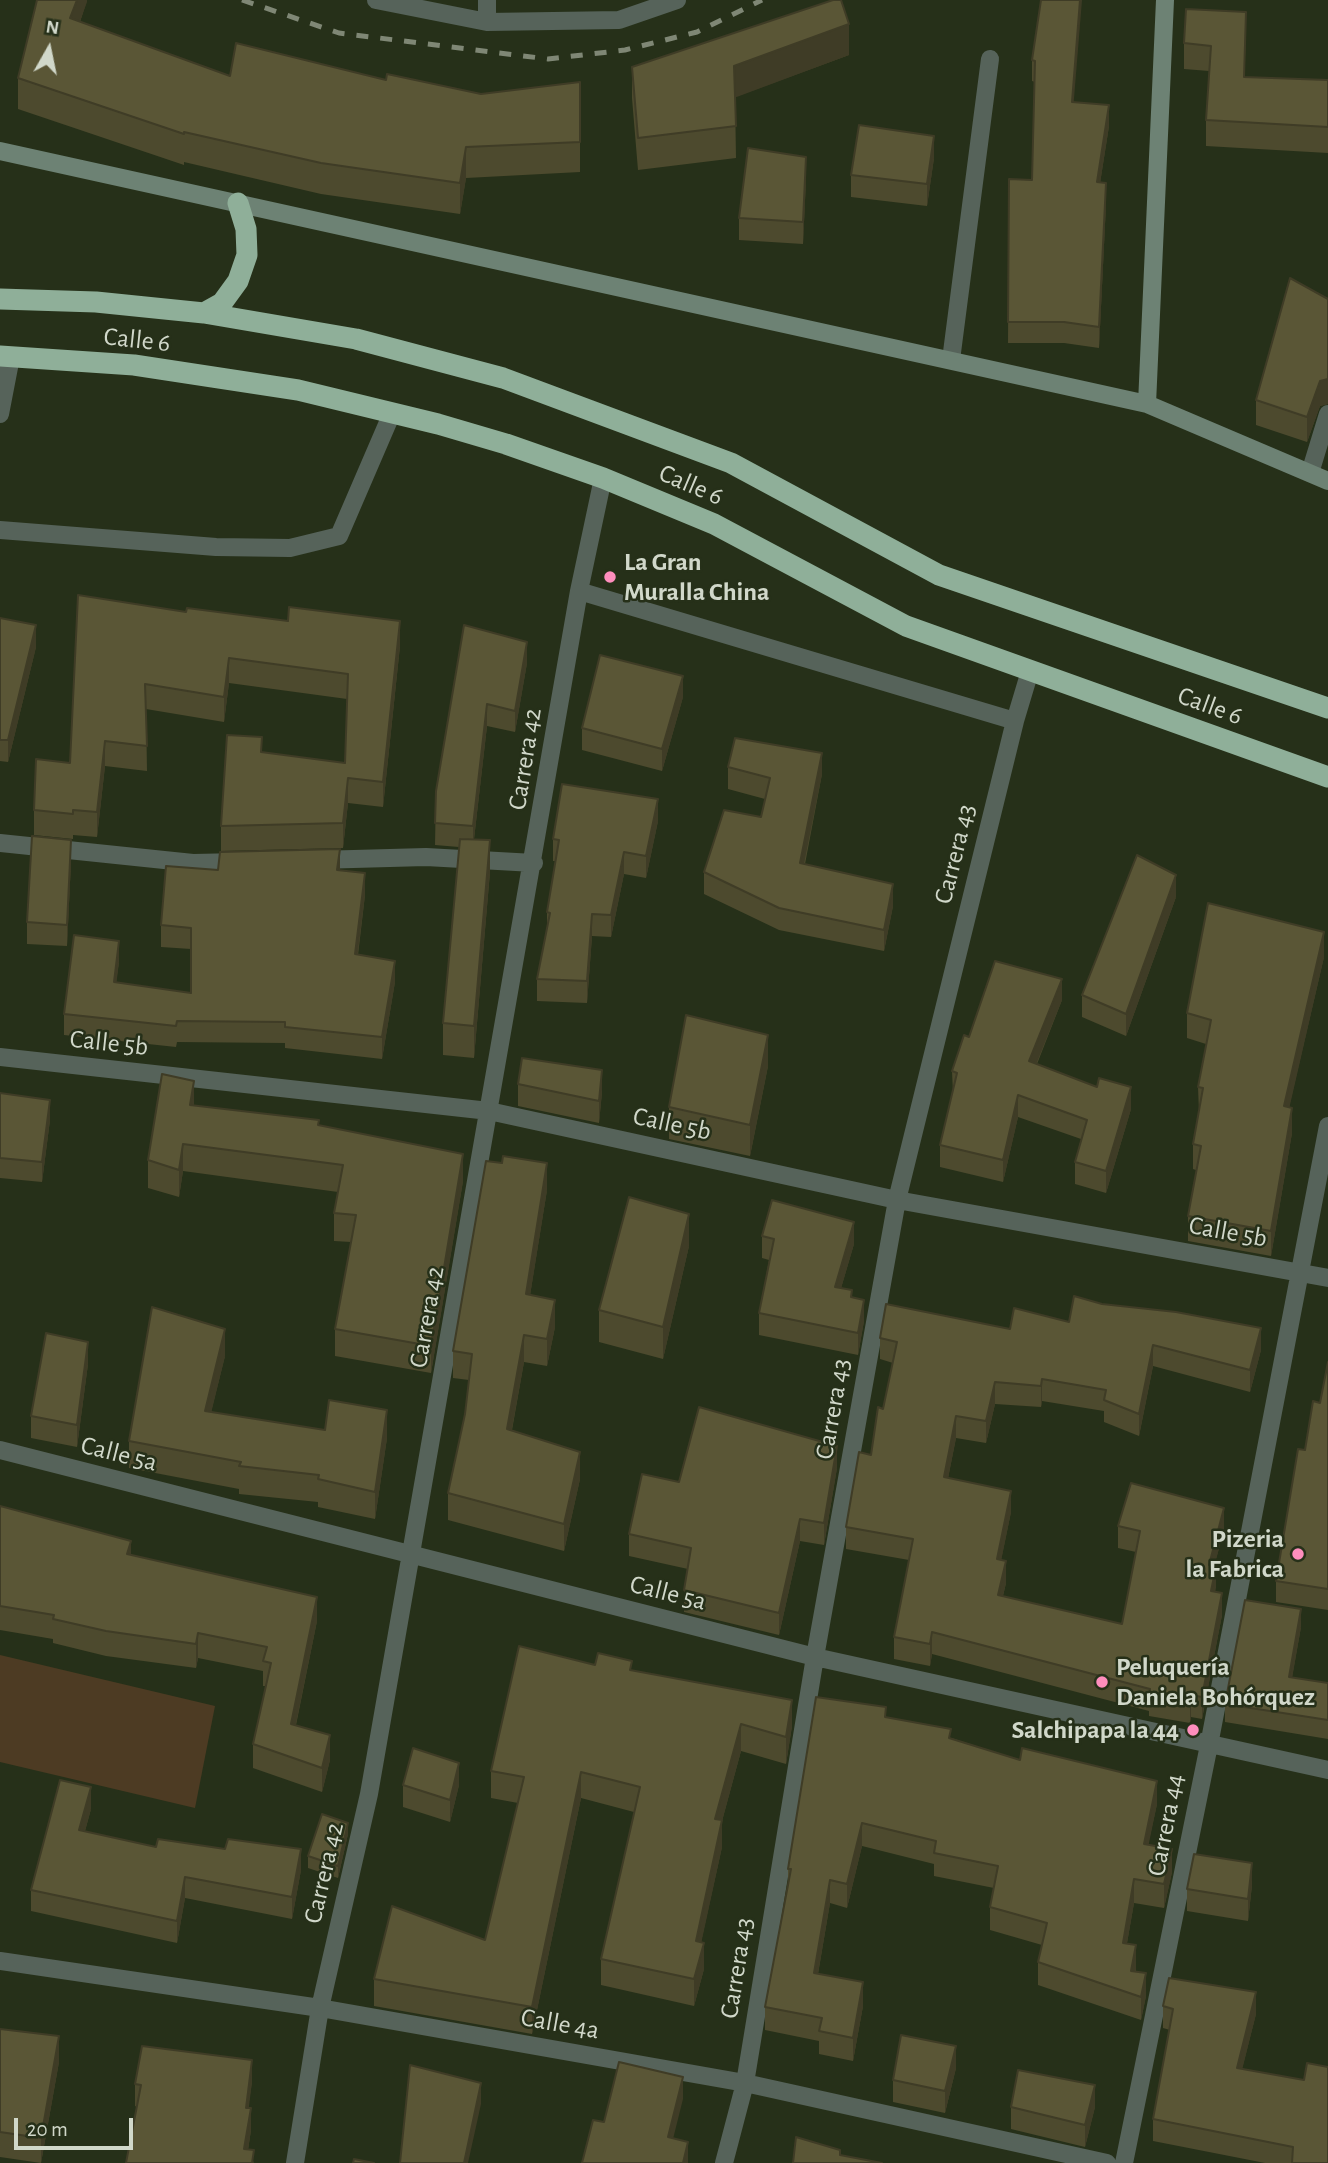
<!DOCTYPE html>
<meta charset="utf-8">
<style>
body{margin:0}
#map{position:relative;width:1328px;height:2163px;overflow:hidden;background:#263019;font-family:"Alegreya Sans",sans-serif}
canvas{display:block}
.north{position:absolute;left:14px;top:14px;width:70px;height:70px;-webkit-text-stroke:5px #263019;paint-order:stroke;rotate:9deg;font-size:19px;font-weight:700;line-height:28px;text-align:center;color:#d1d8ca}
.north::after{content:'';display:block;margin:auto;width:24px;height:32px;background:#d1d8ca;clip-path:polygon(50% 0,100% 100%,50% 72%,0 100%)}
.scale{position:absolute;left:14px;top:2118px;width:119px;height:32px;box-sizing:border-box;border:4px solid #d1d8ca;border-top:0;padding-left:9px;font-size:21px;line-height:24px;white-space:nowrap;color:#d1d8ca;-webkit-text-stroke:5px #263019;paint-order:stroke}
</style>
<div id="map">
<canvas width="1328" height="2163"></canvas>
<div class="north">N</div>
<div class="scale">20 m</div>
</div>
<script>
const ctx = document.querySelector('canvas').getContext('2d');
ctx.lineJoin = 'round';
function paint(path, color) { ctx.fillStyle = color; ctx.fill(path, 'evenodd'); }
const toPath = rows => new Path2D(rows.map(r => 'M' + r).join(''));
function strokePath(path, color, width, dash) { ctx.strokeStyle = color; ctx.lineWidth = width; ctx.lineCap = dash ? 'butt' : 'round'; ctx.setLineDash(dash || []); ctx.stroke(path); }
function label(font, color, halo, rows, align = 'center') {
  ctx.font = font + ' "Alegreya Sans",sans-serif'; ctx.lineWidth = 5; ctx.setLineDash([]); ctx.textBaseline = 'middle'; ctx.strokeStyle = halo; ctx.fillStyle = color; for (const [text, x, y, turn = 0] of rows) {
    ctx.save(); ctx.translate(x, y); ctx.rotate((+turn || 0) * Math.PI / 180); ctx.textAlign = isNaN(turn) ? turn : align; if (halo) ctx.strokeText(text, 0, 0); ctx.fillText(text, 0, 0); ctx.restore();
  }
}
const green = toPath([
 [0,1655,215,1706,195,1808,0,1762]
]);
const lane = toPath([
 [951,360,990,59]
]);
const street = toPath([
 [376,0,487,22,619,20,677,0],
 [487,22,487,0],
 [0,414,11,357],
 [1310,473,1328,414],
 [0,530,216,547,290,548,339,536,392,413],
 [579,591,1015,721],
 [0,843,193,863,240,862],
 [317,860,426,857,534,863],
 [0,1057,489,1111,897,1200,1328,1278],
 [0,1450,815,1657,1328,1770],
 [0,1961,320,2008,745,2083,1107,2163],
 [295,2163,320,2008,369,1794,579,591,603,478],
 [724,2163,745,2083,815,1657,897,1200,1015,721,1030,671],
 [1124,2163,1209,1745,1328,1126]
]);
const secondary = toPath([
 [0,151,1147,404,1328,481],
 [1147,404,1165,0]
]);
const highway = toPath([
 [0,299,96,302,204,313,356,339,503,378,731,463,939,575,1328,708],
 [204,313,222,303,238,281,247,255,246,229,238,203],
 [0,356,134,365,298,390,438,424,506,444,603,478,714,524,906,626,1328,777]
]);
const rail = toPath([
 [242,0,339,33,548,59,625,50,697,32,762,0]
]);
const wall = toPath([
 [87,0,80,22,230,76,386,80,481,94,580,82,580,172,466,178,460,214,321,194,184,162,184,165,18,109,18,78],
 [1041,0,1074,103,1109,126,1100,183,1106,204,1099,348,1064,343,1008,343,1009,179,1032,180,1035,82,1032,81,1032,60],
 [1246,38,1244,77,1328,80,1328,153,1206,146,1206,120,1209,71,1184,69,1184,43],
 [849,55,735,97,736,158,638,170,632,98,632,67],
 [934,158,927,206,851,197,851,175],
 [806,179,803,244,739,240,739,218],
 [1328,299,1328,404,1320,406,1307,442,1256,425,1256,400],
 [78,595,400,646,383,807,348,803,343,848,221,851,221,826,262,752,345,763,347,699,229,683,224,722,146,709,147,771,105,766,97,837,73,835,73,839,34,835,34,810,70,763],
 [0,618,36,647,8,762,0,761],
 [464,625,527,663,515,732,487,726,474,839,490,872,474,1058,443,1055,443,1023,459,847,435,845,436,791],
 [683,697,662,771,582,750,582,728],
 [728,767,822,774,805,864,893,906,884,951,779,930,704,894,704,872,761,817,765,799,728,789],
 [658,821,646,878,624,874,611,937,592,936,587,1003,537,1001,537,979,547,928,547,912,556,861,553,861,553,839],
 [71,862,67,946,27,944,27,922],
 [218,870,340,870,365,895,358,955,395,982,382,1059,285,1048,285,1043,177,1042,176,1047,64,1035,64,1014,119,962,116,982,191,993,191,949,161,947,161,925],
 [1176,897,1126,1036,1082,1017,1082,995],
 [1324,957,1289,1107,1292,1133,1271,1256,1188,1241,1188,1216,1196,1170,1193,1169,1193,1144,1199,1112,1198,1087,1206,1044,1187,1038,1187,1013],
 [1062,1000,1037,1064,1131,1109,1106,1193,1075,1184,1075,1162,1081,1139,1018,1117,1003,1182,940,1167,940,1145,953,1093,952,1071,969,1037],
 [768,1066,750,1156,669,1139,669,1107],
 [518,1084,602,1092,599,1123,518,1106],
 [0,1093,50,1120,42,1182,0,1178],
 [194,1105,319,1125,463,1181,431,1373,335,1356,335,1329,351,1242,334,1241,334,1213,338,1192,183,1171,179,1197,148,1188,148,1160],
 [547,1190,530,1295,555,1327,547,1366,524,1362,512,1430,580,1479,564,1551,448,1520,448,1493,465,1414,469,1380,453,1378,453,1351],
 [762,1236,854,1244,841,1288,852,1297,864,1321,858,1355,759,1335,759,1313,769,1260,762,1258],
 [689,1246,663,1359,599,1342,599,1310],
 [1069,1322,1261,1350,1250,1392,1153,1366,1139,1436,1104,1422,1104,1411,1042,1401,1041,1407,995,1404,986,1443,956,1438,948,1478,1011,1512,1001,1560,1006,1583,1003,1596,1122,1624,1136,1552,1118,1548,1118,1526,1224,1530,1214,1566,1215,1592,1222,1615,1202,1719,1191,1717,1190,1723,1149,1716,1149,1711,932,1654,930,1666,894,1659,894,1637,909,1560,846,1549,846,1527,871,1455,883,1409,893,1363,880,1359,880,1338,1010,1329],
 [225,1356,211,1412,325,1430,387,1438,375,1519,318,1507,318,1502,239,1494,239,1489,129,1468,129,1441],
 [1328,1362,1328,1610,1276,1602,1276,1581,1305,1450,1320,1403],
 [88,1364,77,1447,31,1438,31,1416],
 [837,1468,824,1545,800,1541,779,1635,684,1612,684,1590,688,1569,629,1556,629,1534],
 [0,1506,131,1555,317,1621,296,1725,330,1760,322,1792,253,1768,253,1744,266,1686,263,1686,263,1671,198,1658,196,1668,106,1656,53,1643,53,1639,0,1630],
 [1301,1627,1292,1677,1328,1683,1328,1739,1225,1722,1225,1704],
 [595,1665,632,1670,792,1726,786,1764,741,1751,722,1821,722,1847,701,1942,704,1969,694,2006,601,1985,601,1959,634,1812,581,1798,532,2034,374,2006,374,1979,485,1940,518,1803,491,1798,491,1771],
 [886,1717,1157,1804,1148,1845,1172,1872,1164,1908,1134,1903,1127,1943,1136,1969,1136,1971,1146,1996,1141,2020,1038,1985,1038,1962,1042,1945,990,1930,990,1907,994,1888,934,1876,934,1864,862,1846,847,1908,830,1903,818,1974,863,2006,853,2061,819,2054,819,2041,765,2030,765,2007,788,1884,788,1869],
 [403,1785,459,1785,450,1822,403,1807],
 [91,1809,85,1831,156,1847,301,1870,292,1919,185,1898,177,1943,31,1911,31,1890],
 [348,1834,338,1878,308,1868,308,1856],
 [1252,1885,1248,1921,1187,1911,1187,1889],
 [1163,2006,1256,2014,1242,2069,1328,2163,1265,2163,1153,2141,1153,2119,1170,2030,1163,2028],
 [0,2029,59,2062,41,2163,0,2157],
 [956,2068,945,2113,893,2102,893,2080],
 [252,2082,248,2108,251,2130,248,2150,254,2163,135,2106,135,2084],
 [1011,2107,1095,2107,1085,2147,1011,2129]
]);
const shadedWall = toPath([
 [77,0,87,0,87,2,70,49,70,18],
 [1080,0,1082,0,1072,123,1072,102],
 [849,24,849,55,734,98,734,66],
 [1109,105,1109,126,1097,203,1097,182],
 [934,136,934,158,927,206,927,184],
 [466,147,466,178,460,214,460,183],
 [806,157,806,179,803,244,803,222],
 [1106,183,1106,204,1099,348,1099,327],
 [1328,379,1328,404,1320,406,1307,442,1307,417,1320,381],
 [400,621,400,646,383,807,383,782],
 [36,625,36,647,8,762,8,740],
 [527,642,527,663,515,732,515,711],
 [229,658,229,683,224,722,224,697],
 [683,676,683,697,662,771,662,749],
 [487,704,487,726,473,848,473,826],
 [105,741,105,766,97,837,97,812],
 [822,753,822,774,800,884,800,863],
 [348,778,348,803,343,848,343,823],
 [658,799,658,821,646,878,646,856],
 [71,840,71,862,67,946,67,925],
 [490,840,490,872,474,1058,474,1026],
 [340,849,340,871,337,870],
 [624,852,624,874,611,937,611,915],
 [365,873,365,895,355,975,355,954],
 [1176,875,1176,897,1126,1036,1126,1014],
 [893,884,893,906,884,951,884,930],
 [592,914,592,936,587,1003,587,981],
 [1324,932,1324,957,1284,1131,1284,1106],
 [119,941,119,962,114,1003,114,982],
 [395,961,395,982,382,1059,382,1037],
 [1062,979,1062,1000,1029,1082,1029,1061],
 [768,1035,768,1066,750,1156,750,1125],
 [602,1070,602,1092,599,1123,599,1101],
 [194,1081,194,1109,190,1105],
 [1131,1087,1131,1109,1106,1193,1106,1171],
 [1018,1095,1018,1117,1003,1182,1003,1160],
 [50,1100,50,1120,42,1182,42,1162],
 [1292,1108,1292,1133,1271,1256,1271,1231],
 [183,1144,183,1171,179,1197,179,1170],
 [463,1154,463,1181,431,1373,431,1346],
 [547,1163,547,1190,526,1321,526,1294],
 [689,1214,689,1246,663,1359,663,1327],
 [854,1222,854,1244,835,1309,835,1287],
 [555,1300,555,1327,547,1366,547,1339],
 [864,1300,864,1321,858,1355,858,1333],
 [1261,1328,1261,1350,1250,1392,1250,1370],
 [225,1329,225,1356,205,1438,205,1411],
 [524,1335,524,1362,507,1456,507,1429],
 [88,1342,88,1364,77,1447,77,1425],
 [1153,1345,1153,1366,1139,1436,1139,1414],
 [1042,1379,1042,1401,1041,1407,1041,1386],
 [995,1382,995,1404,986,1443,986,1421],
 [387,1410,387,1438,375,1519,375,1492],
 [956,1416,956,1438,944,1499,944,1477],
 [837,1446,837,1468,824,1545,824,1523],
 [580,1452,580,1479,564,1551,564,1524],
 [1011,1491,1011,1512,997,1581,997,1559],
 [1224,1508,1224,1530,1209,1586,1209,1565],
 [800,1519,800,1541,779,1635,779,1613],
 [131,1541,131,1565,127,1554],
 [1006,1561,1006,1583,998,1616,998,1595],
 [1216,1567,1216,1588,1211,1613,1211,1591],
 [1222,1593,1222,1615,1202,1719,1202,1697],
 [317,1597,317,1621,291,1748,291,1724],
 [1301,1609,1301,1627,1289,1696,1289,1677],
 [932,1632,932,1654,930,1666,930,1644],
 [198,1633,198,1658,196,1668,196,1644],
 [1191,1695,1191,1717,1190,1723,1190,1702],
 [792,1700,792,1726,786,1764,786,1737],
 [741,1724,741,1751,722,1821,722,1847,696,1967,696,1941,715,1819],
 [330,1735,330,1760,322,1792,322,1768],
 [459,1763,459,1785,450,1822,450,1800],
 [581,1772,581,1798,532,2034,532,2007],
 [1157,1781,1157,1804,1144,1867,1144,1844],
 [91,1787,91,1809,79,1852,79,1830],
 [348,1823,348,1834,338,1878,338,1866],
 [862,1823,862,1846,847,1908,847,1884],
 [301,1849,301,1870,292,1919,292,1897],
 [1172,1849,1172,1872,1164,1908,1164,1884],
 [1252,1863,1252,1885,1248,1921,1248,1899],
 [185,1877,185,1898,177,1943,177,1921],
 [1134,1879,1134,1903,1123,1966,1123,1943],
 [830,1880,830,1903,814,1997,814,1973],
 [704,1943,704,1969,694,2006,694,1979],
 [1136,1945,1136,1969,1131,1994,1131,1971],
 [1146,1973,1146,1996,1141,2020,1141,1997],
 [863,1982,863,2006,853,2061,853,2038],
 [1256,1992,1256,2014,1237,2090,1237,2068],
 [59,2036,59,2062,41,2163,41,2138],
 [956,2046,956,2068,945,2113,945,2091],
 [252,2060,252,2082,246,2130,246,2108],
 [683,2077,683,2099,668,2159,668,2137],
 [481,2083,481,2104,468,2163,464,2163],
 [1095,2085,1095,2107,1085,2147,1085,2125],
 [251,2108,251,2130,246,2163,244,2149],
 [688,2142,688,2163,683,2163]
]);
const building = toPath([
 [37,0,77,0,70,18,230,76,236,43,386,80,387,74,481,94,580,82,580,142,466,147,460,183,321,163,184,132,184,134,18,78,37,0],
 [833,0,841,0,849,24,734,66,736,126,638,138,632,67,833,0],
 [1041,0,1080,0,1072,102,1109,105,1097,182,1106,183,1099,327,1064,322,1008,322,1009,179,1032,180,1035,61,1032,60,1041,0],
 [1186,9,1246,12,1244,77,1328,80,1328,127,1206,120,1211,46,1184,43,1186,9],
 [859,125,934,136,927,184,851,175,859,125],
 [748,148,806,157,803,222,739,218,748,148],
 [1290,278,1328,299,1328,379,1320,381,1307,417,1256,400,1290,278],
 [78,595,186,612,187,608,288,621,289,607,400,621,383,782,348,778,343,823,221,826,227,735,262,737,261,752,345,763,348,674,229,658,224,697,145,684,147,746,105,741,97,812,73,810,73,814,34,810,36,759,70,763,78,595],
 [0,618,36,625,8,740,0,740,0,618],
 [464,625,527,642,515,711,487,704,473,826,435,823,436,791,464,625],
 [600,655,683,676,662,749,582,728,600,655],
 [735,738,822,753,800,863,893,884,884,930,779,908,704,872,724,810,761,817,770,778,728,767,735,738],
 [562,784,658,799,646,856,624,852,611,915,592,914,587,981,537,979,550,913,547,912,559,840,553,839,562,784],
 [32,836,71,840,67,925,27,922,32,836],
 [460,839,490,840,474,1026,443,1023,460,839],
 [340,849,337,870,365,873,355,954,395,961,382,1037,285,1027,285,1022,177,1021,176,1026,64,1014,74,935,119,941,114,982,191,993,191,928,161,925,166,866,218,870,220,852,340,849],
 [1137,855,1176,875,1126,1014,1082,995,1137,855],
 [1208,903,1324,932,1284,1106,1292,1108,1271,1231,1188,1216,1201,1146,1193,1144,1203,1088,1198,1087,1211,1020,1187,1013,1208,903],
 [995,961,1062,979,1029,1061,1097,1087,1099,1078,1131,1087,1106,1171,1075,1162,1087,1120,1018,1095,1003,1160,940,1145,957,1073,952,1071,964,1035,969,1037,995,961],
 [686,1015,768,1035,750,1125,669,1107,686,1015],
 [522,1058,602,1070,599,1101,518,1084,522,1058],
 [162,1074,194,1081,190,1105,319,1120,318,1125,463,1154,431,1346,335,1329,356,1215,334,1213,343,1165,183,1144,179,1170,148,1160,162,1074],
 [0,1093,50,1100,42,1162,0,1158,0,1093],
 [503,1156,547,1163,526,1294,555,1300,547,1339,524,1335,507,1429,580,1452,564,1524,448,1493,465,1414,472,1354,453,1351,486,1161,502,1163,503,1156],
 [629,1197,689,1214,663,1327,599,1310,629,1197],
 [772,1200,854,1222,835,1287,852,1290,851,1297,864,1300,858,1333,759,1313,774,1239,762,1236,772,1200],
 [1074,1296,1102,1304,1176,1312,1261,1328,1250,1370,1153,1345,1139,1414,1104,1400,1106,1390,1042,1379,1041,1386,995,1382,986,1421,956,1416,944,1477,1011,1491,997,1559,1006,1561,998,1595,1122,1624,1140,1531,1118,1526,1131,1483,1224,1508,1209,1565,1216,1567,1211,1591,1222,1593,1202,1697,1191,1695,1190,1702,1149,1694,1150,1689,932,1632,930,1644,894,1637,913,1539,846,1527,859,1452,871,1455,878,1407,883,1409,897,1342,880,1338,886,1304,1010,1329,1014,1308,1069,1322,1074,1296],
 [152,1307,225,1329,205,1411,325,1430,329,1400,387,1410,375,1492,318,1479,319,1475,239,1466,241,1462,129,1441,152,1307],
 [46,1333,88,1342,77,1425,31,1416,46,1333],
 [1328,1362,1328,1589,1276,1581,1298,1449,1305,1450,1313,1401,1320,1403,1328,1362],
 [699,1407,837,1446,824,1523,800,1519,779,1613,684,1590,691,1548,629,1534,642,1474,679,1482,699,1407],
 [0,1506,131,1541,127,1554,317,1597,291,1724,330,1735,322,1768,253,1744,271,1663,263,1661,267,1647,198,1633,196,1644,106,1631,53,1619,54,1615,0,1606,0,1506],
 [1245,1600,1301,1609,1289,1677,1328,1683,1328,1720,1225,1704,1245,1600],
 [519,1646,595,1665,598,1653,632,1661,630,1670,792,1700,786,1737,741,1724,715,1819,722,1820,696,1941,704,1943,694,1979,601,1959,640,1787,581,1772,532,2007,374,1979,392,1906,485,1940,524,1777,491,1771,519,1646],
 [816,1697,886,1707,885,1717,951,1729,949,1738,1020,1760,1022,1748,1157,1781,1144,1844,1172,1849,1164,1884,1134,1879,1123,1943,1136,1945,1131,1971,1146,1973,1141,1997,1038,1962,1047,1923,990,1907,998,1866,934,1853,936,1841,862,1823,847,1884,830,1880,814,1973,863,1982,853,2038,819,2031,822,2018,765,2007,791,1869,788,1869,816,1697],
 [413,1748,459,1763,450,1800,403,1785,413,1748],
 [60,1780,91,1787,79,1830,156,1847,158,1839,225,1849,228,1839,301,1849,292,1897,185,1877,177,1921,31,1890,60,1780],
 [322,1814,348,1823,338,1866,308,1856,322,1814],
 [1194,1854,1252,1863,1248,1899,1187,1889,1194,1854],
 [1169,1978,1256,1992,1237,2068,1304,2080,1307,2063,1328,2067,1328,2163,1292,2163,1293,2147,1153,2119,1173,2009,1163,2006,1169,1978],
 [0,2029,59,2036,41,2138,0,2132,0,2029],
 [901,2035,956,2046,945,2091,893,2080,901,2035],
 [142,2046,252,2060,246,2108,251,2108,244,2149,254,2150,252,2163,126,2163,141,2085,135,2084,142,2046],
 [619,2062,683,2077,668,2137,688,2142,683,2163,582,2163,593,2120,604,2122,619,2062],
 [410,2065,481,2083,464,2163,400,2163,410,2065],
 [1018,2070,1095,2085,1085,2125,1011,2107,1018,2070],
 [796,2137,840,2150,840,2155,882,2163,793,2163,796,2137],
 [354,2159,374,2163,353,2163,354,2159]
]);
const markers = [
 [610,577,7,"#fe8ebd"],
 [1298,1554,7,"#fe8ebd"],
 [1102,1682,7,"#fe8ebd"],
 [1193,1730,7,"#fe8ebd"]
];
const streetNames = [
 ["Calle 6",137,340,6],
 ["Calle 6",691,485,23],
 ["Calle 6",1210,706,20],
 ["Carrera 42",525,759,-81],
 ["Carrera 43",955,854,-76],
 ["Calle 5b",109,1043,6],
 ["Calle 5b",672,1124,12],
 ["Calle 5b",1228,1232,10],
 ["Carrera 42",427,1317,-80],
 ["Carrera 43",833,1409,-80],
 ["Calle 5a",119,1454,14],
 ["Calle 5a",668,1593,14],
 ["Carrera 44",1166,1825,-79],
 ["Carrera 42",324,1873,-77],
 ["Carrera 43",737,1968,-81],
 ["Calle 4a",560,2024,10]
];
const poiNames = [
 ["La Gran",624,562],
 ["Muralla China",624,592],
 ["Pizeria",1284,1539,"right"],
 ["la Fabrica",1284,1569,"right"],
 ["Peluquería",1116,1667],
 ["Daniela Bohórquez",1116,1697],
 ["Salchipapa la 44",1179,1730,"right"]
];
paint(green, '#4d3b23');
strokePath(lane, '#56635a', 18);
strokePath(street, '#56635a', 18);
strokePath(secondary, '#6d8274', 18);
strokePath(highway, '#8faf99', 21);
strokePath(rail, '#7f8775', 5, [12, 12]);
paint(wall, '#4d4a2e');
paint(shadedWall, '#3f3c26');
paint(building, '#5a5636');
strokePath(building, '#3f3c26', 2);
for (const [x, y, r, color] of markers) { const dot = new Path2D(); dot.arc(x, y, r, 0, 2 * Math.PI); ctx.fillStyle = color; ctx.fill(dot); strokePath(dot, '#263019', 2.5); }
label('26px', '#d1d8ca', '#263019', streetNames);
label('bold 26px', '#d1d8ca', '#263019', poiNames, 'left');
</script>
